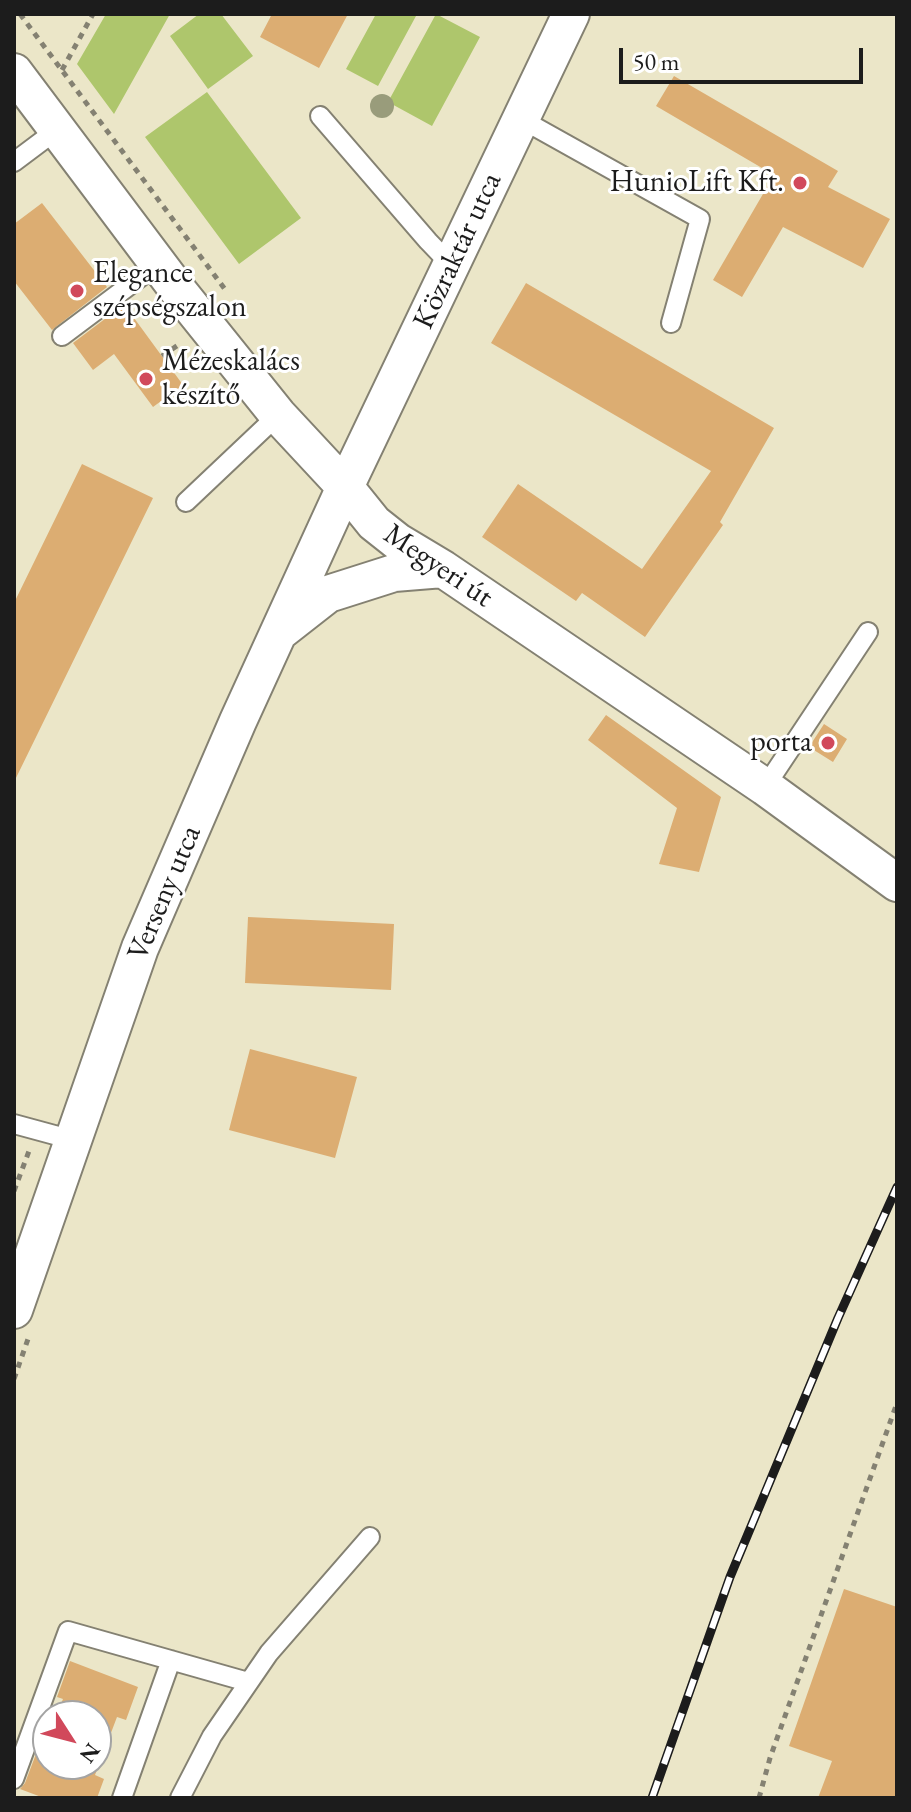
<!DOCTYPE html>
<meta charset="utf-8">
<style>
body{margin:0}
#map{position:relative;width:911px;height:1812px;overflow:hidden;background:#ebe6c8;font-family:"EB Garamond",serif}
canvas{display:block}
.frame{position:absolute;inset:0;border:16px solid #1c1c1c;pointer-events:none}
.north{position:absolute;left:32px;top:1700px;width:80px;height:80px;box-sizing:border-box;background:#fff;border:2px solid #a4a4a4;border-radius:50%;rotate:126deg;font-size:22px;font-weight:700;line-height:32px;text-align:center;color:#1c1c1c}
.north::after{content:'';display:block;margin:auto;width:28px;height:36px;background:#d1495b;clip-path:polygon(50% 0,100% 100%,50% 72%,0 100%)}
.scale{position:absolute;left:619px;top:48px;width:244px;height:36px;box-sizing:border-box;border:4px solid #1c1c1c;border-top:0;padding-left:10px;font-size:24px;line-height:28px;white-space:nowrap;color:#1c1c1c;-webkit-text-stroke:6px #fff;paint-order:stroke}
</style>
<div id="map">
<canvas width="911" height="1812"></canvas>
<div class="frame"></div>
<div class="north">N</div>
<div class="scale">50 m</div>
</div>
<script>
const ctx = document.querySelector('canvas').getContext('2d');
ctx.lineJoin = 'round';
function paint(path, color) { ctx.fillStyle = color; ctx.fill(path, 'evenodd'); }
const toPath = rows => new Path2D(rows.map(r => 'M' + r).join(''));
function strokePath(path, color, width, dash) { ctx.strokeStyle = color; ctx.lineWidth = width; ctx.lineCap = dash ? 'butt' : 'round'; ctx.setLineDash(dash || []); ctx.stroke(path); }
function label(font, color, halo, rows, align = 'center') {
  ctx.font = font + ' "EB Garamond",serif'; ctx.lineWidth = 6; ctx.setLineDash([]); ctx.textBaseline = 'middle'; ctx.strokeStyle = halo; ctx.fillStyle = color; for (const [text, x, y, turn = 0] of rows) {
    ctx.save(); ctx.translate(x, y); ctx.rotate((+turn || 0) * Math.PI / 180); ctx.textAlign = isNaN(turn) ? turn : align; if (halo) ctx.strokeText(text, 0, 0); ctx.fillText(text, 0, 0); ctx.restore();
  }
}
const green = toPath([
 [106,14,170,14,114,114,77,64],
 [199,14,221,14,253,56,208,89,170,36],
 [376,14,416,16,378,86,346,69],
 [436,14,480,37,432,126,388,102],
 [207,92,301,218,239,264,145,137]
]);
const building = toPath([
 [272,14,348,14,319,68,260,37],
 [674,76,838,171,828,187,890,219,863,268,783,227,742,297,713,280,774,175,656,106],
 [42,203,107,287,52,330,14,281,14,224],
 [526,283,774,428,720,522,723,525,645,637,582,593,576,601,482,537,518,484,642,569,711,471,491,343],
 [122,306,126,307,183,385,153,407,114,354,93,370,73,343],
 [82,464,153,498,14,782,14,603],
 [606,715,721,797,699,872,659,864,677,808,588,740],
 [824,724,847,739,833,762,809,747],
 [248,917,394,924,391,990,245,983],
 [250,1049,357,1077,335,1158,229,1130],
 [844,1589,897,1607,897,1798,818,1798,832,1761,789,1746],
 [70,1661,138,1687,126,1720,117,1717,95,1775,104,1779,97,1798,44,1798,20,1789,25,1783,36,1754,41,1756,48,1738,48,1764,96,1764,96,1716,56,1716,63,1699,57,1697]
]);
const path = toPath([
 [20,14,227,292],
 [62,70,93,14],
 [162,356,181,343],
 [14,1191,29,1151],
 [14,1379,28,1339],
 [759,1798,770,1758,897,1403]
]);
const lane = toPath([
 [320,116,428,241,451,265],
 [521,119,700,219,671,323],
 [14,162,58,129],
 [62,336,158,264],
 [186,502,278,415],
 [765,787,868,632],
 [14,1124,73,1140],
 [14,1779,68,1631,248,1682],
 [122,1798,171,1660],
 [180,1798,212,1736,269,1653,370,1537]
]);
const street = toPath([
 [14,72,180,293,278,415,345,487,374,523,398,542,443,569,765,787,897,883],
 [282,630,328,594,394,573,443,569],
 [14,1310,140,948,238,721,345,487,571,14]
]);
const rail = toPath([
 [652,1798,730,1577,838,1318,897,1187]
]);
const trees = [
 [382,106]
];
const markers = [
 [800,183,8,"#d1495b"],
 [77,291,8,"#d1495b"],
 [146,379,8,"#d1495b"],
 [828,743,8,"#d1495b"]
];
const poiNames = [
 ["HunioLift Kft.",784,183],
 ["Elegance",93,274,"left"],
 ["szépségszalon",93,308,"left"],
 ["Mézeskalács",162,362,"left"],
 ["készítő",162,396,"left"],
 ["porta",812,743]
];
const streetNames = [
 ["Közraktár utca",458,251,-65],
 ["Megyeri út",438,566,34],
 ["Verseny utca",165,893,-67]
];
paint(green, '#aec66c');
paint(building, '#dcad72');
strokePath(lane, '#848172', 22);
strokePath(street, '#848172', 40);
strokePath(path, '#848172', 5, [6, 6]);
strokePath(lane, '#fff', 18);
strokePath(street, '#fff', 36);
strokePath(rail, '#1c1c1c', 9);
strokePath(rail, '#fff', 6, [18]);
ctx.fillStyle = '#999c7b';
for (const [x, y] of trees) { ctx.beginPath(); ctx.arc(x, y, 12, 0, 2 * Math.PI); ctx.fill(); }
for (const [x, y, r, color] of markers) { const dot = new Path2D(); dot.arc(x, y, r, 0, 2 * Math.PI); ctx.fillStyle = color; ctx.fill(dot); strokePath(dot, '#fff', 3); }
label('30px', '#1c1c1c', '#fff', poiNames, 'right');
label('30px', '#1c1c1c', '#fff', streetNames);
</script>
